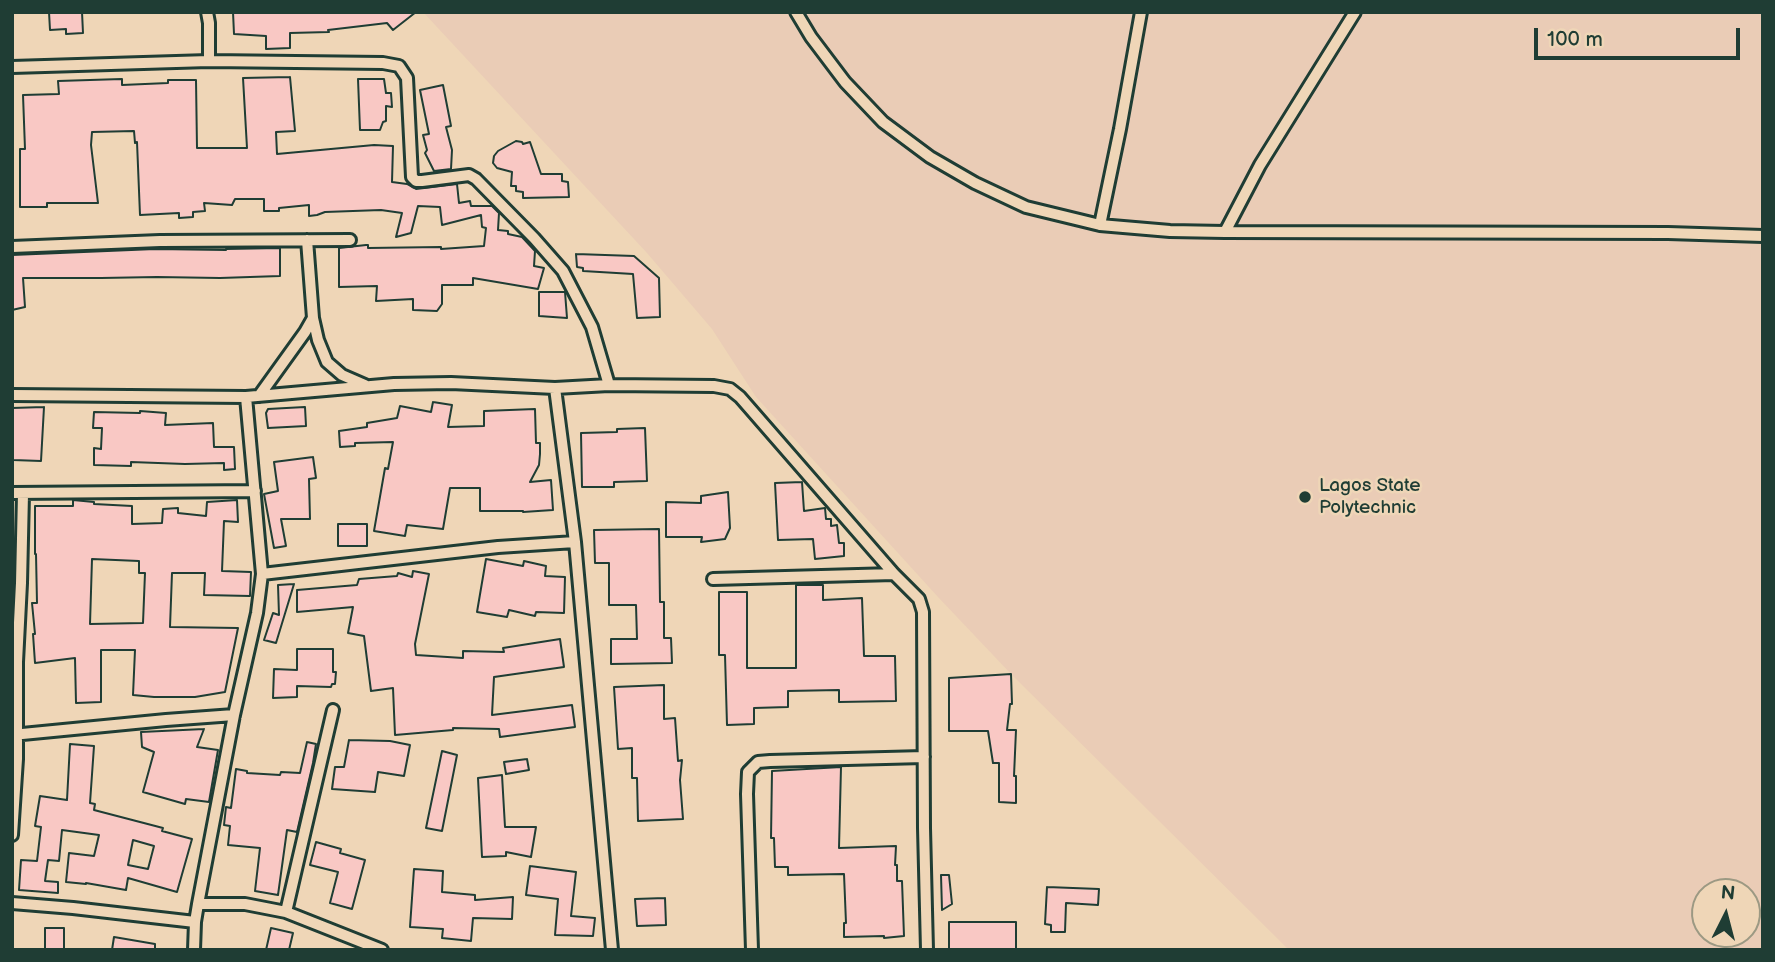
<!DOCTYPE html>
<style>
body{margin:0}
#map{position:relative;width:1775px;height:962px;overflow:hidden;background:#efd6b7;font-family:"Balsamiq Sans",sans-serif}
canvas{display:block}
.frame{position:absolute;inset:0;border:14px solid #1f3d34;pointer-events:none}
.north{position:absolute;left:1691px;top:878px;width:70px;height:70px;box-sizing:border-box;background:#efd6b7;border:2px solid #9c9983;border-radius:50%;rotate:6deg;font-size:19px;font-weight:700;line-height:28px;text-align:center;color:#1f3d34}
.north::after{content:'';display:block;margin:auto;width:24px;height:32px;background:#1f3d34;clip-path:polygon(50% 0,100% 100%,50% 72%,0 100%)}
.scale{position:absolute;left:1534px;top:28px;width:206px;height:32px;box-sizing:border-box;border:4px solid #1f3d34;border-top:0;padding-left:9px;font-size:21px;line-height:24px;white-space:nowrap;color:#1f3d34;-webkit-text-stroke:5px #efd6b7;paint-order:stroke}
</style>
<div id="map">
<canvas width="1775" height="962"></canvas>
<div class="frame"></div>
<div class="north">N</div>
<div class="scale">100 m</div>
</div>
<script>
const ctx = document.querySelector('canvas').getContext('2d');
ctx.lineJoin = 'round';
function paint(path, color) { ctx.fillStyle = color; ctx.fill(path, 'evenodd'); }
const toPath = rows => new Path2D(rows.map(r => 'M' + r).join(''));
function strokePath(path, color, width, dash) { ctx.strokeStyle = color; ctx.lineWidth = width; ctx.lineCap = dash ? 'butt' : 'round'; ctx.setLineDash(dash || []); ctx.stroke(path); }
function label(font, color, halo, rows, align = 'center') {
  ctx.font = font + ' "Balsamiq Sans",sans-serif'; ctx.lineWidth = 5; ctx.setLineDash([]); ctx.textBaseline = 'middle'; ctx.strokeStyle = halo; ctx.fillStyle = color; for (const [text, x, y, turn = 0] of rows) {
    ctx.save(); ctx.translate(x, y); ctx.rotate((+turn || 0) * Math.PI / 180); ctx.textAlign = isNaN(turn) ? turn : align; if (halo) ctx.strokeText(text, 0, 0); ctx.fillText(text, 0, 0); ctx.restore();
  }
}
const built = toPath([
 [423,12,1763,12,1763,950,1289,950,1011,674,938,597,756,397,712,329,647,253],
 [1705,892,1747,892,1747,934,1705,934]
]);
const building = toPath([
 [49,12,82,12,83,33,66,34,66,29,50,30,49,12],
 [233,12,416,12,393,30,387,23,328,30,329,32,290,33,290,48,266,49,266,36,234,34,233,12],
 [290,77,295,131,276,132,277,154,374,145,393,146,392,182,407,184,416,189,457,184,459,203,470,201,471,206,492,206,499,213,498,230,508,231,508,234,522,237,535,251,534,266,544,268,538,289,473,278,473,285,442,285,442,304,437,311,413,310,413,299,376,301,377,286,339,287,339,248,366,245,368,245,368,248,441,247,441,249,484,246,486,228,482,227,481,215,442,225,440,207,418,206,411,233,396,237,402,213,381,210,325,212,317,215,309,216,309,205,279,208,279,211,264,211,264,199,235,199,232,205,204,203,205,211,193,212,193,217,179,218,179,213,140,215,137,142,135,143,134,131,92,132,91,145,98,203,47,203,47,207,20,207,20,149,25,149,23,95,59,94,58,81,122,79,122,85,168,83,168,80,196,80,197,148,247,148,243,78,290,77],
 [358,79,384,79,386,93,391,93,392,107,386,106,386,121,383,122,380,130,360,130,358,79],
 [443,85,451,126,446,127,452,150,451,169,434,171,425,153,427,150,423,135,429,134,420,90,443,85],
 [516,141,522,142,523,144,530,142,541,174,562,174,562,181,568,182,569,197,523,198,523,192,516,191,516,186,511,186,512,172,497,168,493,163,494,156,498,151,516,141],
 [280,248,280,276,220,278,157,277,101,278,23,278,25,307,12,310,12,255,155,249,226,250,226,249,280,248],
 [576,254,634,256,659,278,660,317,637,318,633,274,583,271,583,268,577,267,576,254],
 [539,292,565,292,567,318,539,316,539,292],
 [433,402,452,405,448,427,484,426,484,411,535,409,536,443,540,443,540,454,539,465,530,482,551,480,553,510,523,512,523,511,480,511,480,488,450,488,443,529,407,525,405,536,374,531,385,468,388,469,393,442,355,443,355,446,340,447,339,431,367,427,367,423,397,418,400,406,431,412,433,402],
 [44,407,41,461,13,460,12,408,44,407],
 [305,407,306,426,268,428,266,413,268,409,305,407],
 [140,411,166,413,165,425,213,423,214,447,234,447,235,469,224,470,224,463,185,464,131,462,131,466,94,465,94,448,101,449,102,428,93,428,94,412,140,413,140,411],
 [645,428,647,481,614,482,614,487,582,487,581,433,617,432,617,429,645,428],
 [313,457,316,478,309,479,310,519,281,519,286,546,274,548,264,494,278,491,274,462,313,457],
 [802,482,804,511,825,508,826,519,831,519,831,526,837,525,839,543,844,543,844,556,815,559,813,539,778,540,775,483,802,482],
 [728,492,730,528,725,539,701,542,702,537,666,537,666,502,701,503,701,496,728,492],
 [73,500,94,502,94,504,132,506,132,524,162,523,163,509,178,508,178,513,206,516,207,502,237,500,238,522,224,521,222,571,251,572,250,596,204,595,205,573,172,573,170,627,238,628,225,692,195,697,154,697,133,695,135,650,101,650,101,702,76,703,75,658,35,663,33,634,35,634,32,603,37,603,36,554,35,554,35,506,73,506,73,500],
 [92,559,139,561,139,573,145,573,143,623,90,624,92,559],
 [338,524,367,524,367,546,338,546,338,524],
 [659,529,660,602,664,602,664,638,671,638,672,663,611,664,611,639,637,639,636,605,609,605,609,563,595,563,594,530,659,529],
 [486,559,523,566,524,561,546,566,545,576,565,577,564,613,536,612,535,616,509,610,507,617,477,612,486,559],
 [413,571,429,574,415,644,416,655,463,658,463,651,504,652,503,648,560,639,564,667,494,677,492,715,572,705,575,727,500,737,499,729,453,728,453,730,395,735,393,688,371,691,364,636,348,633,353,607,297,612,297,590,357,585,359,579,397,576,398,573,412,577,413,571],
 [294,584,276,643,264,640,273,613,279,615,278,585,294,584],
 [796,585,823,585,823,600,862,598,864,656,895,656,896,701,839,702,839,690,788,691,788,707,754,708,754,724,727,725,725,655,719,655,719,592,747,592,747,668,796,668,796,585],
 [297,649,333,649,333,672,336,672,335,684,332,684,331,687,297,686,297,697,273,698,274,669,297,670,297,649],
 [1011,674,1012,704,1010,704,1007,730,1016,730,1014,776,1016,776,1016,803,999,802,999,763,993,763,988,731,949,731,949,678,1011,674],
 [664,685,664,719,675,718,678,761,682,760,680,780,683,819,638,821,637,778,632,778,632,748,618,749,614,687,664,685],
 [204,729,197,747,218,750,209,802,186,799,185,804,143,792,154,752,142,747,141,732,204,729],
 [349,740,390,741,410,745,404,776,378,772,375,792,332,789,335,767,344,767,349,740],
 [307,742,316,744,313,763,297,832,287,830,278,895,255,891,260,848,228,845,230,826,224,825,226,807,231,808,236,769,247,771,247,773,280,775,281,772,300,773,307,742],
 [70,744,94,746,90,803,95,804,94,810,163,828,162,831,192,839,177,892,128,878,126,890,86,883,86,884,66,882,69,853,94,856,99,835,62,830,59,861,48,860,45,881,58,882,58,893,19,890,21,860,37,861,41,827,35,826,40,796,67,800,70,744],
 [133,840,154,846,148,869,128,865,133,840],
 [442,751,457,755,442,831,426,828,442,751],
 [527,759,529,770,506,774,504,762,527,759],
 [841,767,839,848,896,846,895,865,897,865,897,881,902,881,904,936,884,938,884,936,844,937,844,923,846,923,844,874,788,875,788,867,775,867,774,838,771,838,772,771,841,767],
 [502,775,505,827,536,827,531,857,506,852,506,856,482,857,478,778,502,775],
 [316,842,341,849,340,853,365,860,352,909,330,903,338,872,310,865,316,842],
 [530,866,576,872,571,916,595,918,593,936,555,935,558,899,526,895,530,866],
 [414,869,443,871,442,892,475,895,475,900,513,897,512,919,473,918,471,941,442,938,443,929,410,927,414,869],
 [941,875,949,875,952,904,942,910,941,875],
 [1047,887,1099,889,1098,905,1066,903,1065,932,1051,932,1051,925,1045,924,1047,887],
 [665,898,666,925,637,926,635,899,665,898],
 [949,922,1016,922,1016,950,949,950,949,922],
 [45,928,64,928,64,950,45,950,45,928],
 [271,928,293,933,289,950,266,950,271,928],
 [114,937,155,944,155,950,112,950,114,937]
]);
const minor = toPath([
 [207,12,209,23,209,61],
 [796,12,811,37,845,82,883,122,930,157,975,183,1026,207,1100,225,1170,231,1225,232,1668,233,1763,236],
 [12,67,209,61,383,63,399,66,407,78,412,177,416,181,422,181,469,175,476,179,534,238,563,271,592,327,609,385],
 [1100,225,1120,129,1141,12],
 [1225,232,1260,165,1355,12],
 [12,247,160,241,350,240],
 [313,318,318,340,327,362,342,375,365,385],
 [555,388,575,542,612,950],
 [12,395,246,397,394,384,451,383,555,388,609,385,714,386,730,389,740,397,894,574,919,599,923,612,924,828,927,950],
 [259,396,305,332,313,318,307,240],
 [12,493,255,491],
 [262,574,498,547,575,542],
 [713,579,894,574],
 [12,735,166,720,234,715],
 [12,835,17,759,17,662,21,583,23,494],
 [12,903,73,908,195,922],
 [198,904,245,904,286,912,382,950],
 [286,912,333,710],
 [194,950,195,922,198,904,234,715,257,613,262,574,246,397],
 [752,950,747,794,748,772,758,762,770,761,924,757]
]);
const markers = [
 [1305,497,7,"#1f3d34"]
];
const poiNames = [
 ["Lagos State",1319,486],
 ["Polytechnic",1319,508]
];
paint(built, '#eaccb6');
paint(building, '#f9c8c4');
strokePath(building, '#1f3d34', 2);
strokePath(minor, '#1f3d34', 16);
strokePath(minor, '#efd6b7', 10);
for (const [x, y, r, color] of markers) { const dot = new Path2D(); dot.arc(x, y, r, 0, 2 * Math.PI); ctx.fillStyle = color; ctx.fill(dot); strokePath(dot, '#efd6b7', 2.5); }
label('19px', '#1f3d34', '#efd6b7', poiNames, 'left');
</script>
